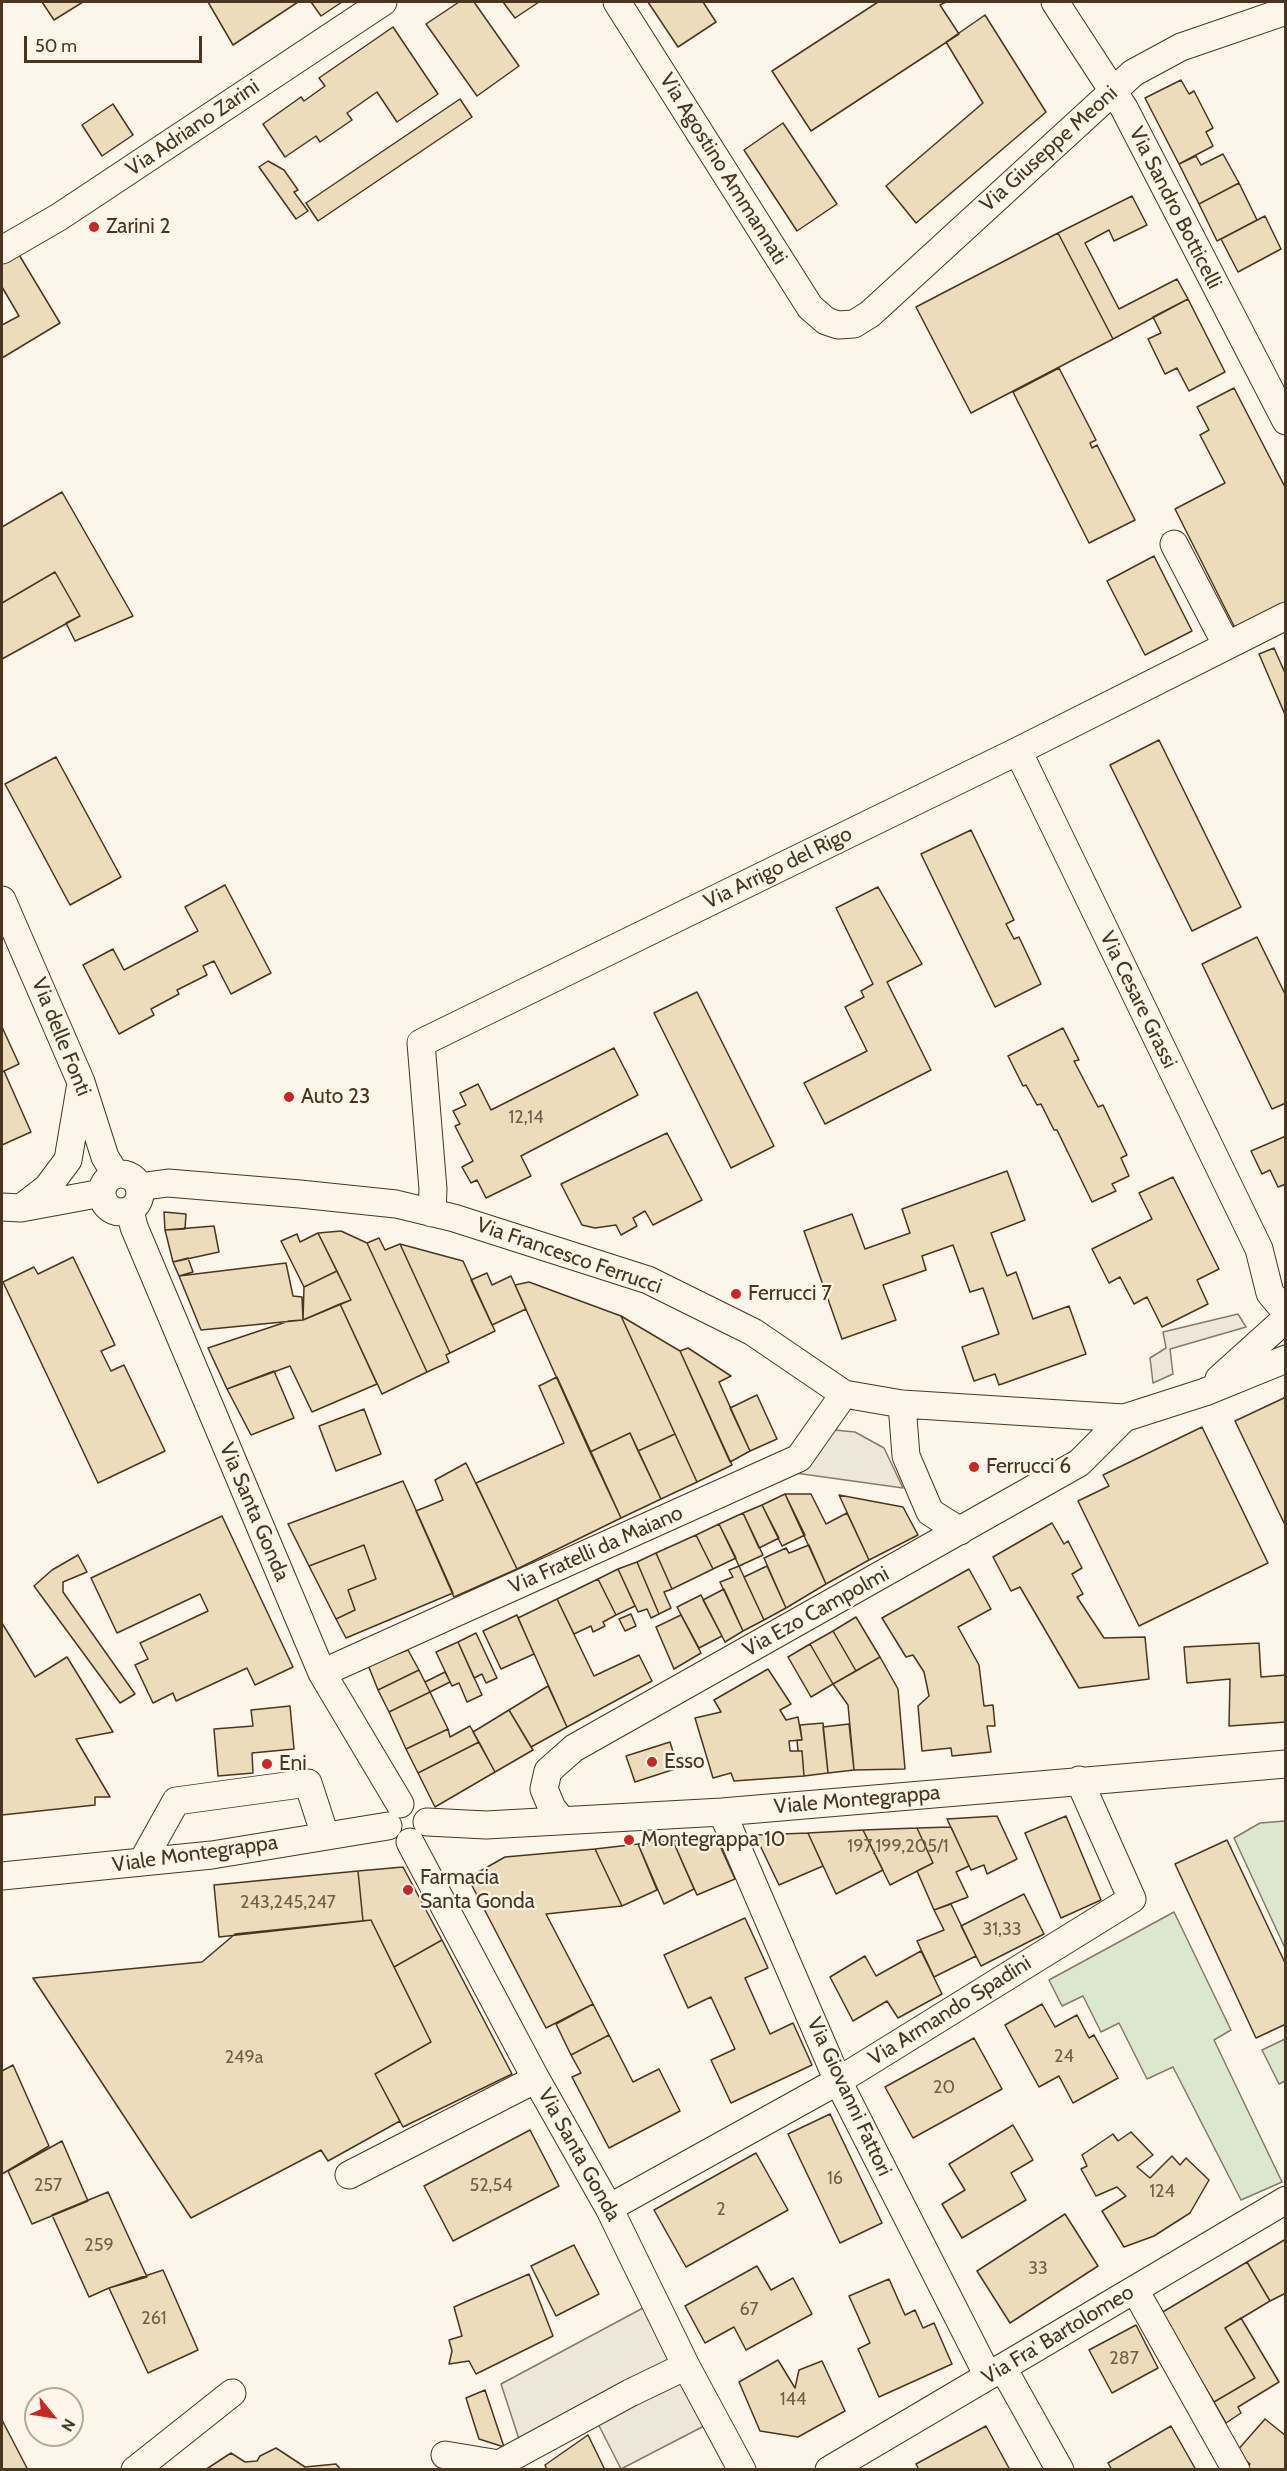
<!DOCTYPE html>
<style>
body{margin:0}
#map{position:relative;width:1287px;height:2471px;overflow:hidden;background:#fbf6e9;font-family:Cabin,sans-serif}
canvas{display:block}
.frame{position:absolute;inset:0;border:3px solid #4a3520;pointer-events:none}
.north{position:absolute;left:24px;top:2387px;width:60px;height:60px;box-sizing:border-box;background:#fbf6e9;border:2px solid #b4a999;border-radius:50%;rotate:120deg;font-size:16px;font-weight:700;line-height:24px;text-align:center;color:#4a3520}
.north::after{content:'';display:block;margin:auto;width:21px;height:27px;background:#c62828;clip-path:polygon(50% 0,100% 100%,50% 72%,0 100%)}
.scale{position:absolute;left:24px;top:36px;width:178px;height:27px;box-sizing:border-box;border:3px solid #4a3520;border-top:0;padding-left:8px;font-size:18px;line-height:21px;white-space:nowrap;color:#4a3520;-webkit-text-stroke:4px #fbf6e9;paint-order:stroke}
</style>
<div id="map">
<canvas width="1287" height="2471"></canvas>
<div class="frame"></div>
<div class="north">N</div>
<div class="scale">50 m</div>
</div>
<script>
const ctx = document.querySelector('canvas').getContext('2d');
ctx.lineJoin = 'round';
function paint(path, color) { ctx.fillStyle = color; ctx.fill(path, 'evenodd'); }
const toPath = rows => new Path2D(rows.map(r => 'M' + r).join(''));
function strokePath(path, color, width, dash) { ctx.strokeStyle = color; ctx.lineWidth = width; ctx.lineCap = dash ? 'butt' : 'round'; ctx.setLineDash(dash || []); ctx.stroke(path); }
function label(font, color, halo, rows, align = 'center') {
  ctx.font = font + ' Cabin,sans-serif'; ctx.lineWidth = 4.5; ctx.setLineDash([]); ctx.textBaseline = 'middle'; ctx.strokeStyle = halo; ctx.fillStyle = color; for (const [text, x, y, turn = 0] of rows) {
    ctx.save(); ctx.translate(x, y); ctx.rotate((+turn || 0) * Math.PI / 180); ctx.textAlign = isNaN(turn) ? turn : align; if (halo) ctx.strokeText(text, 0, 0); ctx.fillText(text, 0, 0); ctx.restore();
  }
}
const green = toPath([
 [1285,1821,1286,1821,1285,1948,1234,1838,1260,1823,1285,1821],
 [1174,1912,1231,2030,1214,2040,1282,2182,1241,2200,1173,2067,1147,2079,1119,2023,1101,2032,1083,1996,1062,2006,1049,1980,1174,1912],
 [1285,2039,1285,2081,1279,2084,1262,2050,1285,2039]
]);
const parking = toPath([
 [1238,1314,1246,1327,1170,1349,1173,1374,1153,1383,1150,1358,1166,1348,1163,1332,1238,1314],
 [834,1430,855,1432,884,1448,903,1488,788,1472,834,1430],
 [643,2308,704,2426,621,2469,589,2406,519,2439,501,2384,643,2308]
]);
const building = toPath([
 [42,2,83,2,54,20,42,2],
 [208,2,298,2,233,45,208,2],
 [311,2,342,2,321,16,311,2],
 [459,2,474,2,519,66,477,96,426,24,459,2],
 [503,2,539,2,515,18,503,2],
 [648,2,703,2,716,22,678,47,648,2],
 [878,2,946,2,940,5,959,34,811,131,772,71,878,2],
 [985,15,1046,112,916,223,886,186,983,103,946,42,985,15],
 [393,27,438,94,397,122,377,92,347,113,352,120,320,142,316,136,285,157,263,124,301,97,304,101,325,86,319,78,393,27],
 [1181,80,1189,94,1194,91,1213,128,1206,132,1213,146,1179,164,1145,98,1181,80],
 [460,99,472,117,318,221,306,203,460,99],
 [113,104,133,135,102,156,82,125,113,104],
 [783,123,837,204,797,231,744,150,783,123],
 [1223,154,1239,183,1199,204,1179,164,1196,156,1201,165,1223,154],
 [268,161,284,170,298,190,294,192,308,211,296,219,259,167,268,161],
 [1239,183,1257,220,1217,241,1199,204,1239,183],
 [1132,196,1147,225,1114,241,1109,230,1085,243,1119,309,1177,279,1188,299,1113,339,1058,233,1132,196],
 [1265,216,1281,249,1238,272,1221,239,1265,216],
 [1058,233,1113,339,971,413,916,307,1058,233],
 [18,253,60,323,2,358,2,325,19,316,2,287,2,262,18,253],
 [1188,299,1225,372,1189,391,1177,368,1165,374,1148,339,1161,333,1153,317,1188,299],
 [1059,368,1096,440,1090,443,1092,448,1097,445,1135,520,1089,543,1013,392,1059,368],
 [1234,388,1286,489,1286,602,1235,628,1175,509,1225,483,1200,435,1209,430,1197,407,1234,388],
 [62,492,133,616,75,641,66,623,80,616,55,572,2,603,2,527,62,492],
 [1154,556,1192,631,1145,655,1107,581,1154,556],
 [55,572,80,616,2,659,2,603,55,572],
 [1274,648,1286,675,1286,717,1259,654,1274,648],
 [1159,740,1241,907,1192,931,1110,765,1159,740],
 [56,757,121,877,70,905,5,784,56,757],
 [971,830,1014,920,1006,924,1014,939,1019,937,1041,984,995,1007,921,854,971,830],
 [225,885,271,973,231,994,214,961,203,966,207,975,177,990,179,994,151,1009,154,1015,119,1034,83,965,113,949,124,970,198,931,185,907,225,885],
 [878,887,922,964,887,982,931,1070,825,1124,804,1083,867,1051,845,1007,864,997,861,991,873,984,836,908,878,887],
 [1257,937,1286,996,1286,1103,1272,1109,1202,964,1257,937],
 [697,992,774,1146,731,1168,654,1013,697,992],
 [2,1027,19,1064,2,1072,2,1027],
 [1063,1028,1079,1060,1074,1061,1098,1107,1103,1105,1127,1155,1121,1158,1129,1176,1112,1184,1116,1191,1092,1202,1057,1130,1054,1130,1041,1104,1037,1105,1026,1085,1023,1086,1008,1056,1063,1028],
 [614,1048,638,1095,521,1156,531,1176,486,1198,477,1180,471,1183,462,1167,473,1161,455,1126,460,1124,453,1111,466,1105,460,1093,478,1084,491,1110,614,1048],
 [4,1071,31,1132,2,1145,2,1072,4,1071],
 [667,1133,702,1200,653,1225,645,1211,633,1218,637,1226,621,1235,616,1225,595,1228,582,1225,561,1184,667,1133],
 [1286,1136,1286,1184,1278,1187,1270,1170,1262,1174,1251,1151,1286,1136],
 [1007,1171,1025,1220,991,1233,1007,1276,1016,1272,1033,1319,1069,1306,1086,1354,999,1385,995,1374,974,1381,962,1347,999,1334,983,1288,970,1292,953,1245,922,1256,926,1270,883,1285,896,1320,842,1339,804,1231,852,1214,865,1249,910,1233,902,1209,1007,1171],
 [1173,1177,1219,1269,1197,1280,1208,1304,1162,1327,1147,1297,1134,1304,1120,1277,1109,1283,1092,1249,1152,1219,1139,1193,1173,1177],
 [164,1212,186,1214,185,1229,165,1230,164,1212],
 [214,1226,219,1252,173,1262,165,1230,214,1226],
 [341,1231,367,1243,427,1372,382,1394,340,1304,351,1300,318,1233,341,1231],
 [318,1233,337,1271,304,1287,281,1241,297,1234,300,1242,318,1233],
 [379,1238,385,1250,400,1244,450,1353,446,1355,449,1362,427,1372,367,1243,379,1238],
 [400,1244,463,1261,495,1331,450,1353,400,1244],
 [73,1257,115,1345,101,1351,111,1371,124,1365,165,1451,98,1483,3,1282,34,1267,38,1274,73,1257],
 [188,1258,193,1272,179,1276,173,1262,188,1258],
 [286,1263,293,1296,302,1297,303,1320,201,1330,179,1276,286,1263],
 [337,1271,351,1300,303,1320,304,1287,337,1271],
 [487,1273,492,1285,511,1276,526,1309,492,1325,471,1280,487,1273],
 [529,1282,621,1316,675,1434,638,1451,630,1433,590,1452,515,1285,529,1282],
 [340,1304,377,1384,312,1412,290,1366,227,1389,208,1348,289,1321,303,1320,340,1304],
 [621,1316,680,1351,732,1465,697,1482,621,1316],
 [688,1348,731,1376,719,1382,750,1451,730,1462,680,1351,688,1348],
 [274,1371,294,1418,251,1435,227,1389,274,1371],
 [557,1377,621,1518,517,1569,476,1483,564,1443,539,1386,557,1377],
 [757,1395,777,1439,750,1451,730,1408,757,1395],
 [1286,1397,1286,1527,1235,1421,1286,1397],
 [364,1409,381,1454,336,1471,319,1426,364,1409],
 [1202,1427,1268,1563,1139,1626,1078,1501,1109,1486,1103,1475,1202,1427],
 [630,1433,661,1499,621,1518,590,1452,630,1433],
 [675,1434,697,1482,661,1499,638,1451,675,1434],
 [466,1463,517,1569,454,1597,416,1511,443,1500,435,1480,466,1463],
 [403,1481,453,1593,346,1638,336,1619,355,1610,348,1590,376,1579,364,1545,309,1566,288,1524,403,1481],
 [785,1494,811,1494,826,1524,847,1513,869,1560,826,1584,785,1494],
 [785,1494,805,1535,782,1546,762,1505,785,1494],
 [839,1495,903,1507,918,1535,869,1560,839,1495],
 [762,1505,779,1538,759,1548,743,1513,762,1505],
 [743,1513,763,1555,739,1566,719,1524,743,1513],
 [222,1516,293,1667,255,1685,247,1668,176,1701,173,1693,153,1703,135,1665,148,1659,140,1643,208,1611,200,1594,117,1633,91,1578,222,1516],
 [1052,1523,1064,1544,1068,1541,1082,1568,1072,1574,1083,1594,1077,1597,1104,1638,1145,1637,1149,1679,1079,1688,1020,1587,1011,1591,993,1557,1052,1523],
 [719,1524,736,1558,713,1569,696,1535,719,1524],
 [696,1535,713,1569,672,1589,656,1553,696,1535],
 [364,1545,376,1579,348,1590,355,1610,336,1619,309,1566,364,1545],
 [809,1545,826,1584,786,1608,764,1558,786,1548,789,1553,809,1545],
 [656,1553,672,1589,664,1592,671,1608,659,1614,637,1562,656,1553],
 [78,1555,87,1572,63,1582,63,1592,135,1694,120,1703,34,1586,52,1570,78,1555],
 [637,1562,659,1614,651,1618,647,1609,638,1612,618,1569,637,1562],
 [739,1566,764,1620,743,1631,720,1582,733,1577,729,1570,739,1566],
 [767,1566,786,1608,764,1620,744,1577,767,1566],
 [618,1569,635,1606,616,1615,598,1579,618,1569],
 [969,1569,991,1609,958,1627,979,1665,984,1706,993,1705,995,1726,987,1726,991,1752,952,1756,951,1748,922,1751,918,1706,929,1696,924,1672,913,1655,906,1657,882,1618,969,1569],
 [598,1579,616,1615,603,1622,605,1626,593,1632,591,1626,574,1634,557,1599,598,1579],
 [724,1589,743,1631,725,1642,703,1600,724,1589],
 [701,1595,722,1636,699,1648,677,1607,701,1595],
 [557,1599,594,1676,639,1655,652,1681,567,1727,518,1618,557,1599],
 [631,1614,636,1626,625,1631,619,1619,631,1614],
 [517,1615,534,1654,501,1669,483,1631,517,1615],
 [681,1615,701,1653,674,1669,656,1627,681,1615],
 [856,1617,880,1657,856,1671,833,1631,856,1617],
 [2,1623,35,1677,67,1657,113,1732,76,1739,110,1797,95,1797,95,1805,2,1815,2,1623],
 [833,1631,856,1671,833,1684,810,1644,833,1631],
 [476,1633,497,1678,486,1683,482,1674,474,1678,458,1642,476,1633],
 [458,1642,482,1695,467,1702,459,1683,452,1686,436,1652,458,1642],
 [1259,1643,1261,1677,1286,1675,1286,1722,1229,1726,1230,1679,1187,1683,1184,1647,1259,1643],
 [810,1644,833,1684,811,1697,788,1657,810,1644],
 [408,1650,419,1670,378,1690,368,1665,408,1650],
 [880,1657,898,1689,905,1769,854,1770,848,1705,833,1684,880,1657],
 [768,1669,791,1704,780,1710,786,1720,798,1717,802,1740,789,1741,790,1751,802,1751,804,1776,734,1781,731,1773,713,1778,695,1718,721,1712,714,1700,768,1669],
 [419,1670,430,1692,389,1712,378,1690,419,1670],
 [445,1672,450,1682,430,1692,425,1682,445,1672],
 [548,1686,567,1727,531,1747,509,1710,548,1686],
 [430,1692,448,1729,406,1749,389,1712,430,1692],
 [290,1706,294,1749,252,1753,253,1773,218,1776,214,1729,253,1726,251,1710,290,1706],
 [509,1710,533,1750,495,1772,473,1732,509,1710],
 [823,1723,828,1773,804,1776,802,1751,798,1751,797,1740,802,1740,800,1725,823,1723],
 [849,1724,854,1770,828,1773,823,1727,849,1724],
 [470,1726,479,1742,418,1773,406,1749,448,1729,450,1737,470,1726],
 [479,1742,495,1772,435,1807,418,1773,479,1742],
 [670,1742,678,1768,635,1782,626,1756,670,1742],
 [997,1816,1017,1859,987,1874,984,1865,971,1870,947,1819,997,1816],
 [1066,1816,1101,1900,1061,1918,1025,1833,1066,1816],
 [951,1827,969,1866,956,1872,968,1897,934,1910,917,1871,933,1863,917,1828,951,1827],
 [917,1828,933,1863,890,1885,863,1830,917,1828],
 [863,1830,883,1870,836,1894,808,1833,863,1830],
 [808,1833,823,1866,779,1885,755,1835,808,1833],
 [716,1837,735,1879,697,1895,673,1841,716,1837],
 [1227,1840,1286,1965,1286,2024,1256,2038,1175,1864,1227,1840],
 [673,1841,694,1889,664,1904,638,1844,673,1841],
 [638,1844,657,1890,622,1906,595,1849,638,1844],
 [595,1849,622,1906,546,1914,593,2004,546,2028,468,1878,505,1857,595,1849],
 [403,1867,442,1940,394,1967,371,1920,363,1921,358,1871,403,1867],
 [358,1871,363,1921,219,1937,214,1885,358,1871],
 [1024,1894,1044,1934,981,1966,961,1926,1024,1894],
 [951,1904,976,1956,934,1977,917,1941,944,1930,934,1910,951,1904],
 [745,1918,768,1968,745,1978,770,2034,793,2023,812,2065,731,2103,711,2060,735,2049,711,1997,688,2008,664,1955,745,1918],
 [371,1920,431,2042,375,2074,400,2121,328,2161,321,2150,191,2218,33,1978,202,1962,235,1934,371,1920],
 [442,1940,512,2074,403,2127,375,2074,431,2042,394,1967,442,1940],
 [921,1951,942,1994,898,2018,887,2001,853,2021,830,1977,865,1956,876,1976,921,1951],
 [593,2004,609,2035,571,2055,556,2024,593,2004],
 [1042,2004,1055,2027,1077,2015,1089,2038,1094,2035,1118,2078,1073,2103,1059,2076,1039,2087,1005,2025,1042,2004],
 [609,2035,633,2082,659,2069,680,2111,609,2148,572,2077,581,2073,571,2055,609,2035],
 [974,2038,1002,2089,913,2138,885,2087,974,2038],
 [13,2065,49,2146,2,2174,2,2071,13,2065],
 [830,2114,882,2223,840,2243,788,2134,830,2114],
 [1013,2125,1033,2160,1011,2173,1026,2200,962,2238,942,2204,965,2190,949,2164,1013,2125],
 [530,2130,559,2186,453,2241,424,2186,530,2130],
 [1131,2132,1153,2155,1137,2167,1150,2178,1172,2156,1180,2165,1186,2158,1209,2180,1190,2213,1154,2236,1124,2247,1102,2211,1126,2196,1117,2187,1096,2196,1081,2169,1087,2166,1082,2155,1113,2134,1118,2141,1131,2132],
 [62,2141,88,2201,32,2224,8,2171,62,2141],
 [756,2153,788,2210,686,2267,654,2210,756,2153],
 [108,2192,147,2277,109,2288,89,2297,52,2215,108,2192],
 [1065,2214,1098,2266,1010,2323,977,2271,1065,2214],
 [1286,2239,1286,2293,1270,2301,1247,2262,1286,2239],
 [574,2245,599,2294,556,2316,531,2266,574,2245],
 [1247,2262,1270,2301,1225,2328,1255,2378,1214,2402,1161,2313,1247,2262],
 [757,2266,771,2290,793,2278,812,2314,746,2350,734,2327,705,2343,685,2306,757,2266],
 [163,2270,198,2350,148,2373,109,2288,163,2270],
 [529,2274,553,2336,476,2374,469,2361,449,2364,452,2351,449,2340,462,2336,454,2307,529,2274],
 [889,2279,905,2315,915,2310,923,2328,934,2323,952,2364,879,2397,858,2349,870,2343,849,2296,889,2279],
 [1241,2318,1279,2382,1238,2407,1241,2413,1226,2423,1214,2402,1255,2378,1225,2328,1241,2318],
 [1136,2325,1158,2368,1112,2393,1089,2350,1136,2325],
 [778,2360,795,2388,799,2370,822,2361,845,2411,798,2437,760,2431,739,2382,778,2360],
 [485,2390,504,2447,479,2439,466,2398,485,2390],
 [1265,2419,1286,2436,1286,2470,1245,2469,1250,2464,1236,2452,1265,2419],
 [2,2420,28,2470,2,2470,2,2420],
 [986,2426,1010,2470,919,2470,916,2464,986,2426],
 [1171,2426,1196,2470,1112,2470,1108,2463,1171,2426],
 [588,2435,605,2470,547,2470,545,2465,588,2435],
 [276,2448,305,2467,336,2464,341,2470,205,2470,231,2453,245,2462,257,2461,260,2456,276,2448]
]);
const minor = toPath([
 [617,2,810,307,826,321,838,325,854,324,870,314,1133,73,1181,47,1286,11],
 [1055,2,1124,108,1286,421],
 [2,250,59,217,383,2],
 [1174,544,1226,644],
 [1018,751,1259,1249,1270,1293,1285,1311],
 [2,900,81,1082,105,1157,116,1175],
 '102 1193a19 19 0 1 1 38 0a19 19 0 1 1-38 0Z',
 [139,1187,168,1183,300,1194,396,1204,454,1218,648,1280,753,1332,844,1394,902,1404,1124,1418,1205,1392,1286,1359],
 [2,1207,21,1208,102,1193],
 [21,1208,47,1188,68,1160,80,1089],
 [130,1210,134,1227,322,1673,400,1804],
 [432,1213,433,1189,421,1043,1018,751,1286,616],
 [1219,1379,1280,1324],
 [902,1404,906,1456,930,1512,960,1531],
 [322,1673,799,1458,844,1394],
 [722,1812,838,2081,988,2376],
 [561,1819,552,1808,544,1789,548,1771,574,1748,1079,1463,1124,1418],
 [427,1822,486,1825,722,1812,1286,1764],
 [410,1842,536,2079,609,2208,686,2366,742,2470],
 [142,1862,176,1801,308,1783,325,1835],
 [2,1876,212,1855,388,1826],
 [349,2175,536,2079],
 [609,2208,838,2081,1132,1899,1079,1780],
 [1135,2290,1236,2470],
 [1003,2368,1060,2470],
 [445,2455,499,2464,630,2393,686,2366],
 [135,2470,232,2393],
 [829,2470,1286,2200]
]);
const markers = [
 [94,227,6,"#c62828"],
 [289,1097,6,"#c62828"],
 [736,1294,6,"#c62828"],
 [974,1467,6,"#c62828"],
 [652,1762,6,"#c62828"],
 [267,1764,6,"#c62828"],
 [629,1840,6,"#c62828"],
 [408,1890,6,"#c62828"]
];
const numberNames = [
 ["12,14",526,1118],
 ["197,199,205/1",898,1847],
 ["243,245,247",288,1903],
 ["31,33",1002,1930],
 ["24",1064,2057],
 ["249a",244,2058],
 ["20",944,2088],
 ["16",835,2179],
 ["257",48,2186],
 ["52,54",491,2186],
 ["124",1162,2192],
 ["2",721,2210],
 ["259",99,2246],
 ["33",1038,2269],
 ["67",749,2310],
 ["261",154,2319],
 ["287",1124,2359],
 ["144",793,2400]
];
const streetNames = [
 ["Via Adriano Zarini",193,128,-34],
 ["Via Giuseppe Meoni",1049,149,-42],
 ["Via Agostino Ammannati",723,169,58],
 ["Via Sandro Botticelli",1175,208,63],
 ["Via Arrigo del Rigo",778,868,-26],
 ["Via Cesare Grassi",1138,1000,64],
 ["Via delle Fonti",61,1037,68],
 ["Via Francesco Ferrucci",569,1256,19],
 ["Via Santa Gonda",254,1512,67],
 ["Via Fratelli da Maiano",596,1550,-24],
 ["Via Ezo Campolmi",816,1612,-29],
 ["Viale Montegrappa",857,1800,-5],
 ["Viale Montegrappa",195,1854,-8],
 ["Via Armando Spadini",950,2011,-32],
 ["Via Giovanni Fattori",849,2097,65],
 ["Via Santa Gonda",579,2155,61],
 ["Via Fra' Bartolomeo",1058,2335,-31]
];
const poiNames = [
 ["Zarini 2",106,227],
 ["Auto 23",301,1097],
 ["Ferrucci 7",748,1294],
 ["Ferrucci 6",986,1467],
 ["Esso",664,1762],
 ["Eni",279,1764],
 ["Montegrappa 10",641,1840],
 ["Farmacia",420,1878],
 ["Santa Gonda",420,1902]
];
paint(green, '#dce7d0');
strokePath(green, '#887966', 1.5);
paint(parking, '#ede7d9');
strokePath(parking, '#887966', 1.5);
paint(building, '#ecdcbc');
strokePath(building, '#4a3520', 1.5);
strokePath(minor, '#4a3520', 29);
strokePath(minor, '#fbf6e9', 27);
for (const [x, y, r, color] of markers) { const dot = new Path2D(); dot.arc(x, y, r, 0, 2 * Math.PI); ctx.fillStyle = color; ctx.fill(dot); strokePath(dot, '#fbf6e9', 2); }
label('18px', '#725f47', null, numberNames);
label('21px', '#4a3520', '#fbf6e9', streetNames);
label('21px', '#4a3520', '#fbf6e9', poiNames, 'left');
</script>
